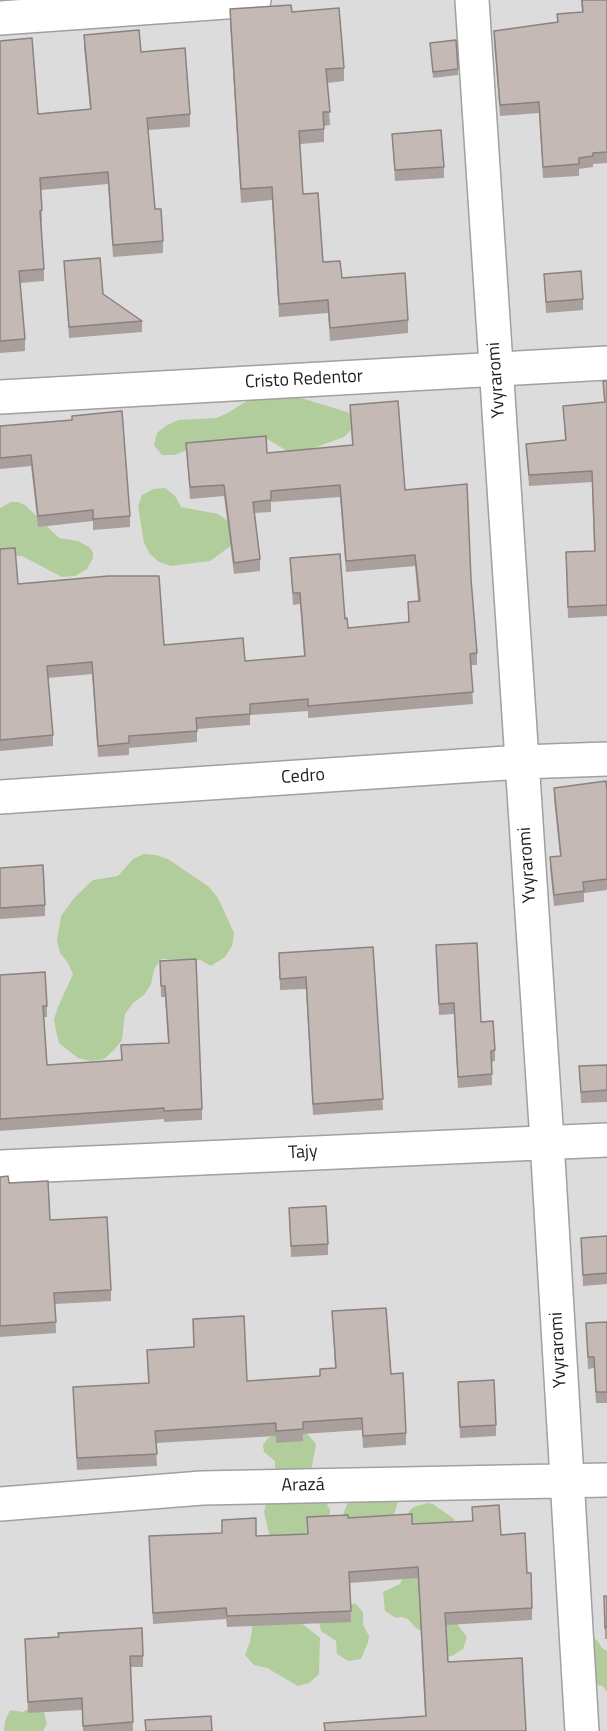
<!DOCTYPE html>
<meta charset="utf-8">
<style>
body{margin:0}
canvas{display:block;background:#efebe6}
</style>
<canvas width="607" height="1731"></canvas>
<script>
const ctx = document.querySelector('canvas').getContext('2d');
ctx.lineJoin = 'round';
function paint(path, color) { ctx.fillStyle = color; ctx.fill(path, 'evenodd'); }
const toPath = rows => new Path2D(rows.map(r => 'M' + r).join(''));
function strokePath(path, color, width, dash) { ctx.strokeStyle = color; ctx.lineWidth = width; ctx.lineCap = dash ? 'butt' : 'round'; ctx.setLineDash(dash || []); ctx.stroke(path); }
function label(font, color, halo, rows, align = 'center') {
  ctx.font = font + ' "Titillium Web",sans-serif'; ctx.lineWidth = 6; ctx.setLineDash([]); ctx.textBaseline = 'middle'; ctx.strokeStyle = halo; ctx.fillStyle = color; for (const [text, x, y, turn = 0] of rows) {
    ctx.save(); ctx.translate(x, y); ctx.rotate((+turn || 0) * Math.PI / 180); ctx.textAlign = isNaN(turn) ? turn : align; if (halo) ctx.strokeText(text, 0, 0); ctx.fillText(text, 0, 0); ctx.restore();
  }
}
const residential = toPath([
 [0,0,607,0,607,1731,0,1731]
]);
const forest = toPath([
 [289,397,301,398,350,413,353,428,344,437,294,455,262,436,198,445,175,455,162,455,154,445,157,433,167,425,179,420,216,418,228,413,250,399],
 [165,488,175,496,181,507,218,514,229,522,232,545,210,561,171,566,159,562,150,554,144,543,138,506,142,495,153,489],
 [11,502,18,502,25,505,59,538,78,541,89,547,93,552,93,558,87,569,75,576,62,577,22,556,0,554,0,508],
 [144,854,156,855,168,859,209,887,218,898,234,933,232,946,225,957,211,966,200,960,161,959,154,970,151,984,144,995,133,1003,125,1014,122,1040,114,1050,104,1059,91,1061,78,1058,59,1043,56,1031,54,1019,58,1007,73,974,68,963,60,953,57,941,61,916,75,897,93,880,118,876,133,859],
 [296,1429,307,1434,316,1444,312,1466,313,1476,330,1510,329,1521,324,1535,270,1538,264,1512,275,1472,275,1461,264,1452,263,1445,268,1438,280,1432],
 [393,1496,398,1501,395,1512,392,1518,379,1516,376,1520,376,1526,342,1517,350,1497],
 [427,1503,433,1504,454,1519,456,1525,405,1531,409,1511,414,1507],
 [408,1567,458,1620,459,1627,467,1637,463,1649,452,1656,446,1657,427,1634,416,1628,408,1619,402,1617,396,1618,385,1611,383,1592,400,1584],
 [355,1603,363,1612,363,1625,369,1636,368,1642,361,1659,348,1661,337,1654,336,1641,321,1631,318,1618],
 [254,1616,300,1622,320,1638,319,1674,309,1683,298,1686,267,1668,254,1665,245,1655,250,1642],
 [588,1634,598,1641,601,1647,607,1651,607,1692,603,1686,591,1683],
 [34,1705,44,1712,47,1724,43,1731,4,1731,5,1721,10,1710,23,1712]
]);
const minor = toPath([
 [472,0,547,1141,582,1731],
 [0,18,254,0],
 [0,397,607,363],
 [0,797,521,762,607,759],
 [0,1167,607,1140],
 [0,1504,202,1488,607,1480]
]);
const wall = toPath([
 [581,0,607,0,607,163,593,164,593,167,579,169,579,176,543,178,539,113,500,116,494,42,494,31,557,22,557,14,582,12],
 [230,9,292,12,344,68,344,81,327,83,330,125,324,126,324,142,300,144,303,194,323,262,342,278,408,320,408,333,330,341,328,313,279,317,272,200,241,203,230,22],
 [84,35,141,52,190,114,190,127,148,130,155,209,163,241,163,253,113,257,108,184,41,190,42,222,41,223,44,269,44,281,20,283,25,339,25,351,0,353,0,41,38,114,90,109,84,47],
 [430,43,458,69,458,75,433,78],
 [392,134,444,167,444,178,395,181],
 [64,261,103,294,142,321,142,332,69,338],
 [544,274,583,299,583,310,546,313],
 [603,381,607,381,607,616,568,618,566,552,594,551,592,482,529,486,526,444,565,440,563,406,604,402],
 [350,405,405,490,471,579,477,653,477,665,471,665,473,704,308,718,308,711,250,715,250,725,197,729,197,742,129,748,129,755,98,757,92,674,48,678,53,735,53,746,0,751,0,549,18,584,164,645,245,661,304,656,300,604,293,605,290,558,345,619,348,628,408,622,408,602,418,601,415,566,346,572,340,497,271,502,271,512,254,513,260,559,260,571,234,574,224,496,190,499,186,443,267,453,352,445],
 [0,426,130,516,130,527,93,530,93,521,38,527,31,466,0,469],
 [554,788,607,791,607,890,584,893,584,902,554,906,550,868,550,857,560,856,554,799],
 [0,868,45,905,45,916,0,919],
 [436,945,481,1022,495,1050,495,1061,492,1062,492,1085,458,1088,454,1014,439,1015],
 [373,947,383,1110,313,1115,306,989,280,990,279,953],
 [160,961,202,1109,202,1120,164,1122,164,1119,0,1131,0,975,47,1006,47,1017,44,1017,47,1065,121,1061,121,1045,168,1043,165,997,161,997],
 [607,1065,607,1102,581,1103,579,1066],
 [0,1177,9,1183,50,1220,111,1290,111,1301,55,1304,56,1333,0,1337],
 [289,1208,328,1244,328,1255,291,1257],
 [607,1236,607,1284,583,1286,581,1238],
 [332,1311,391,1374,406,1433,406,1445,363,1448,362,1430,303,1434,303,1441,276,1443,276,1436,156,1443,157,1466,77,1470,73,1387,148,1383,147,1350,194,1347,193,1319,247,1381,320,1376,335,1368],
 [607,1322,607,1403,596,1403,594,1368,588,1369,586,1323],
 [458,1382,496,1425,496,1436,460,1438],
 [472,1507,501,1535,527,1573,532,1608,532,1620,446,1625,448,1662,526,1731,324,1731,324,1723,425,1716,418,1578,349,1583,351,1622,227,1627,226,1619,153,1624,149,1536,222,1533,222,1520,256,1536,308,1534,307,1517,348,1518,412,1524,472,1521],
 [604,1596,607,1596,607,1639,605,1639],
 [25,1639,143,1656,143,1667,131,1667,133,1731,83,1731,82,1710,28,1713]
]);
const building = toPath([
 [582,0,607,0,607,152,593,153,593,156,579,158,579,164,543,167,539,102,500,105,494,31,558,22,557,14,583,12,582,0],
 [291,5,292,12,339,8,344,68,326,69,330,112,323,112,324,129,299,131,303,194,318,193,323,262,340,261,342,278,405,273,408,320,330,328,328,300,279,304,272,187,241,189,230,9,291,5],
 [139,30,141,52,185,48,190,114,147,118,155,209,161,209,163,241,113,245,108,172,40,178,42,210,40,211,44,269,19,271,25,339,0,341,0,41,32,38,38,114,91,109,84,35,139,30],
 [456,40,458,69,433,72,430,43,456,40],
 [441,130,444,167,395,170,392,134,441,130],
 [100,258,103,294,142,321,69,327,64,261,100,258],
 [581,271,583,299,546,302,544,274,581,271],
 [603,381,607,381,607,605,568,607,566,552,595,551,592,471,529,475,526,444,566,440,563,406,605,402,603,381],
 [398,401,405,490,467,484,471,579,477,653,470,654,473,692,308,706,308,699,250,704,250,714,196,718,197,731,129,736,129,743,98,746,92,662,47,666,53,735,0,740,0,549,15,548,18,584,108,576,159,576,164,645,243,638,245,661,305,656,300,593,293,593,290,558,340,554,345,619,347,618,348,628,409,622,408,602,420,601,415,555,346,561,340,485,271,491,271,500,253,502,260,559,234,563,224,485,190,487,186,443,266,436,267,453,353,445,350,405,398,401],
 [122,411,130,516,93,519,93,510,38,516,31,455,0,458,0,426,72,420,72,416,122,411],
 [606,781,607,791,607,879,583,882,584,891,554,895,550,857,561,856,554,788,606,781],
 [43,865,45,905,0,908,0,868,43,865],
 [477,943,481,1022,493,1021,495,1050,491,1051,492,1074,458,1077,454,1003,439,1004,436,945,477,943],
 [373,947,383,1099,313,1104,306,977,280,979,279,953,373,947],
 [196,959,202,1109,164,1111,164,1108,0,1119,0,975,45,972,47,1006,43,1006,47,1065,122,1060,121,1045,169,1043,165,986,161,986,160,961,196,959],
 [607,1065,607,1090,581,1092,579,1066,607,1065],
 [8,1176,9,1183,48,1181,50,1220,107,1217,111,1290,54,1293,56,1322,0,1326,0,1177,8,1176],
 [326,1206,328,1244,291,1246,289,1208,326,1206],
 [607,1236,607,1273,583,1275,581,1238,607,1236],
 [386,1308,391,1374,403,1373,406,1433,363,1436,362,1418,303,1422,303,1429,276,1431,276,1423,155,1431,157,1454,77,1458,73,1387,149,1383,147,1350,194,1347,193,1319,244,1316,247,1381,320,1376,320,1369,336,1368,332,1311,386,1308],
 [607,1322,607,1392,596,1392,594,1357,588,1357,586,1323,607,1322],
 [494,1380,496,1425,460,1427,458,1382,494,1380],
 [499,1505,501,1535,525,1533,527,1573,531,1573,532,1608,445,1613,448,1662,522,1658,526,1731,325,1731,324,1723,426,1716,418,1567,349,1572,351,1611,227,1616,226,1608,153,1613,149,1536,222,1533,222,1520,256,1518,256,1536,308,1534,307,1517,348,1515,348,1518,412,1514,412,1524,473,1521,472,1507,499,1505],
 [604,1596,607,1596,607,1627,605,1628,604,1596],
 [142,1628,143,1656,130,1656,133,1722,83,1726,82,1698,28,1702,25,1639,59,1637,58,1633,142,1628],
 [211,1716,212,1731,146,1731,145,1720,211,1716]
]);
const streetNames = [
 ["Cristo Redentor",304,380,-3],
 ["Yvyraromi",497,380,-94],
 ["Cedro",303,777,-4],
 ["Yvyraromi",528,865,-94],
 ["Tajy",303,1153,-3],
 ["Yvyraromi",559,1350,-93],
 ["Arazá",303,1486,-1]
];
paint(residential, '#dddcdc');
paint(forest, '#b2cd9c');
strokePath(minor, '#a0a0a0', 36);
strokePath(minor, '#fff', 33);
paint(wall, '#a99f9c');
paint(building, '#c4b9b5');
strokePath(building, '#89827f', 1.5);
label('18px', '#1f1f1f', '#fff', streetNames);
</script>
